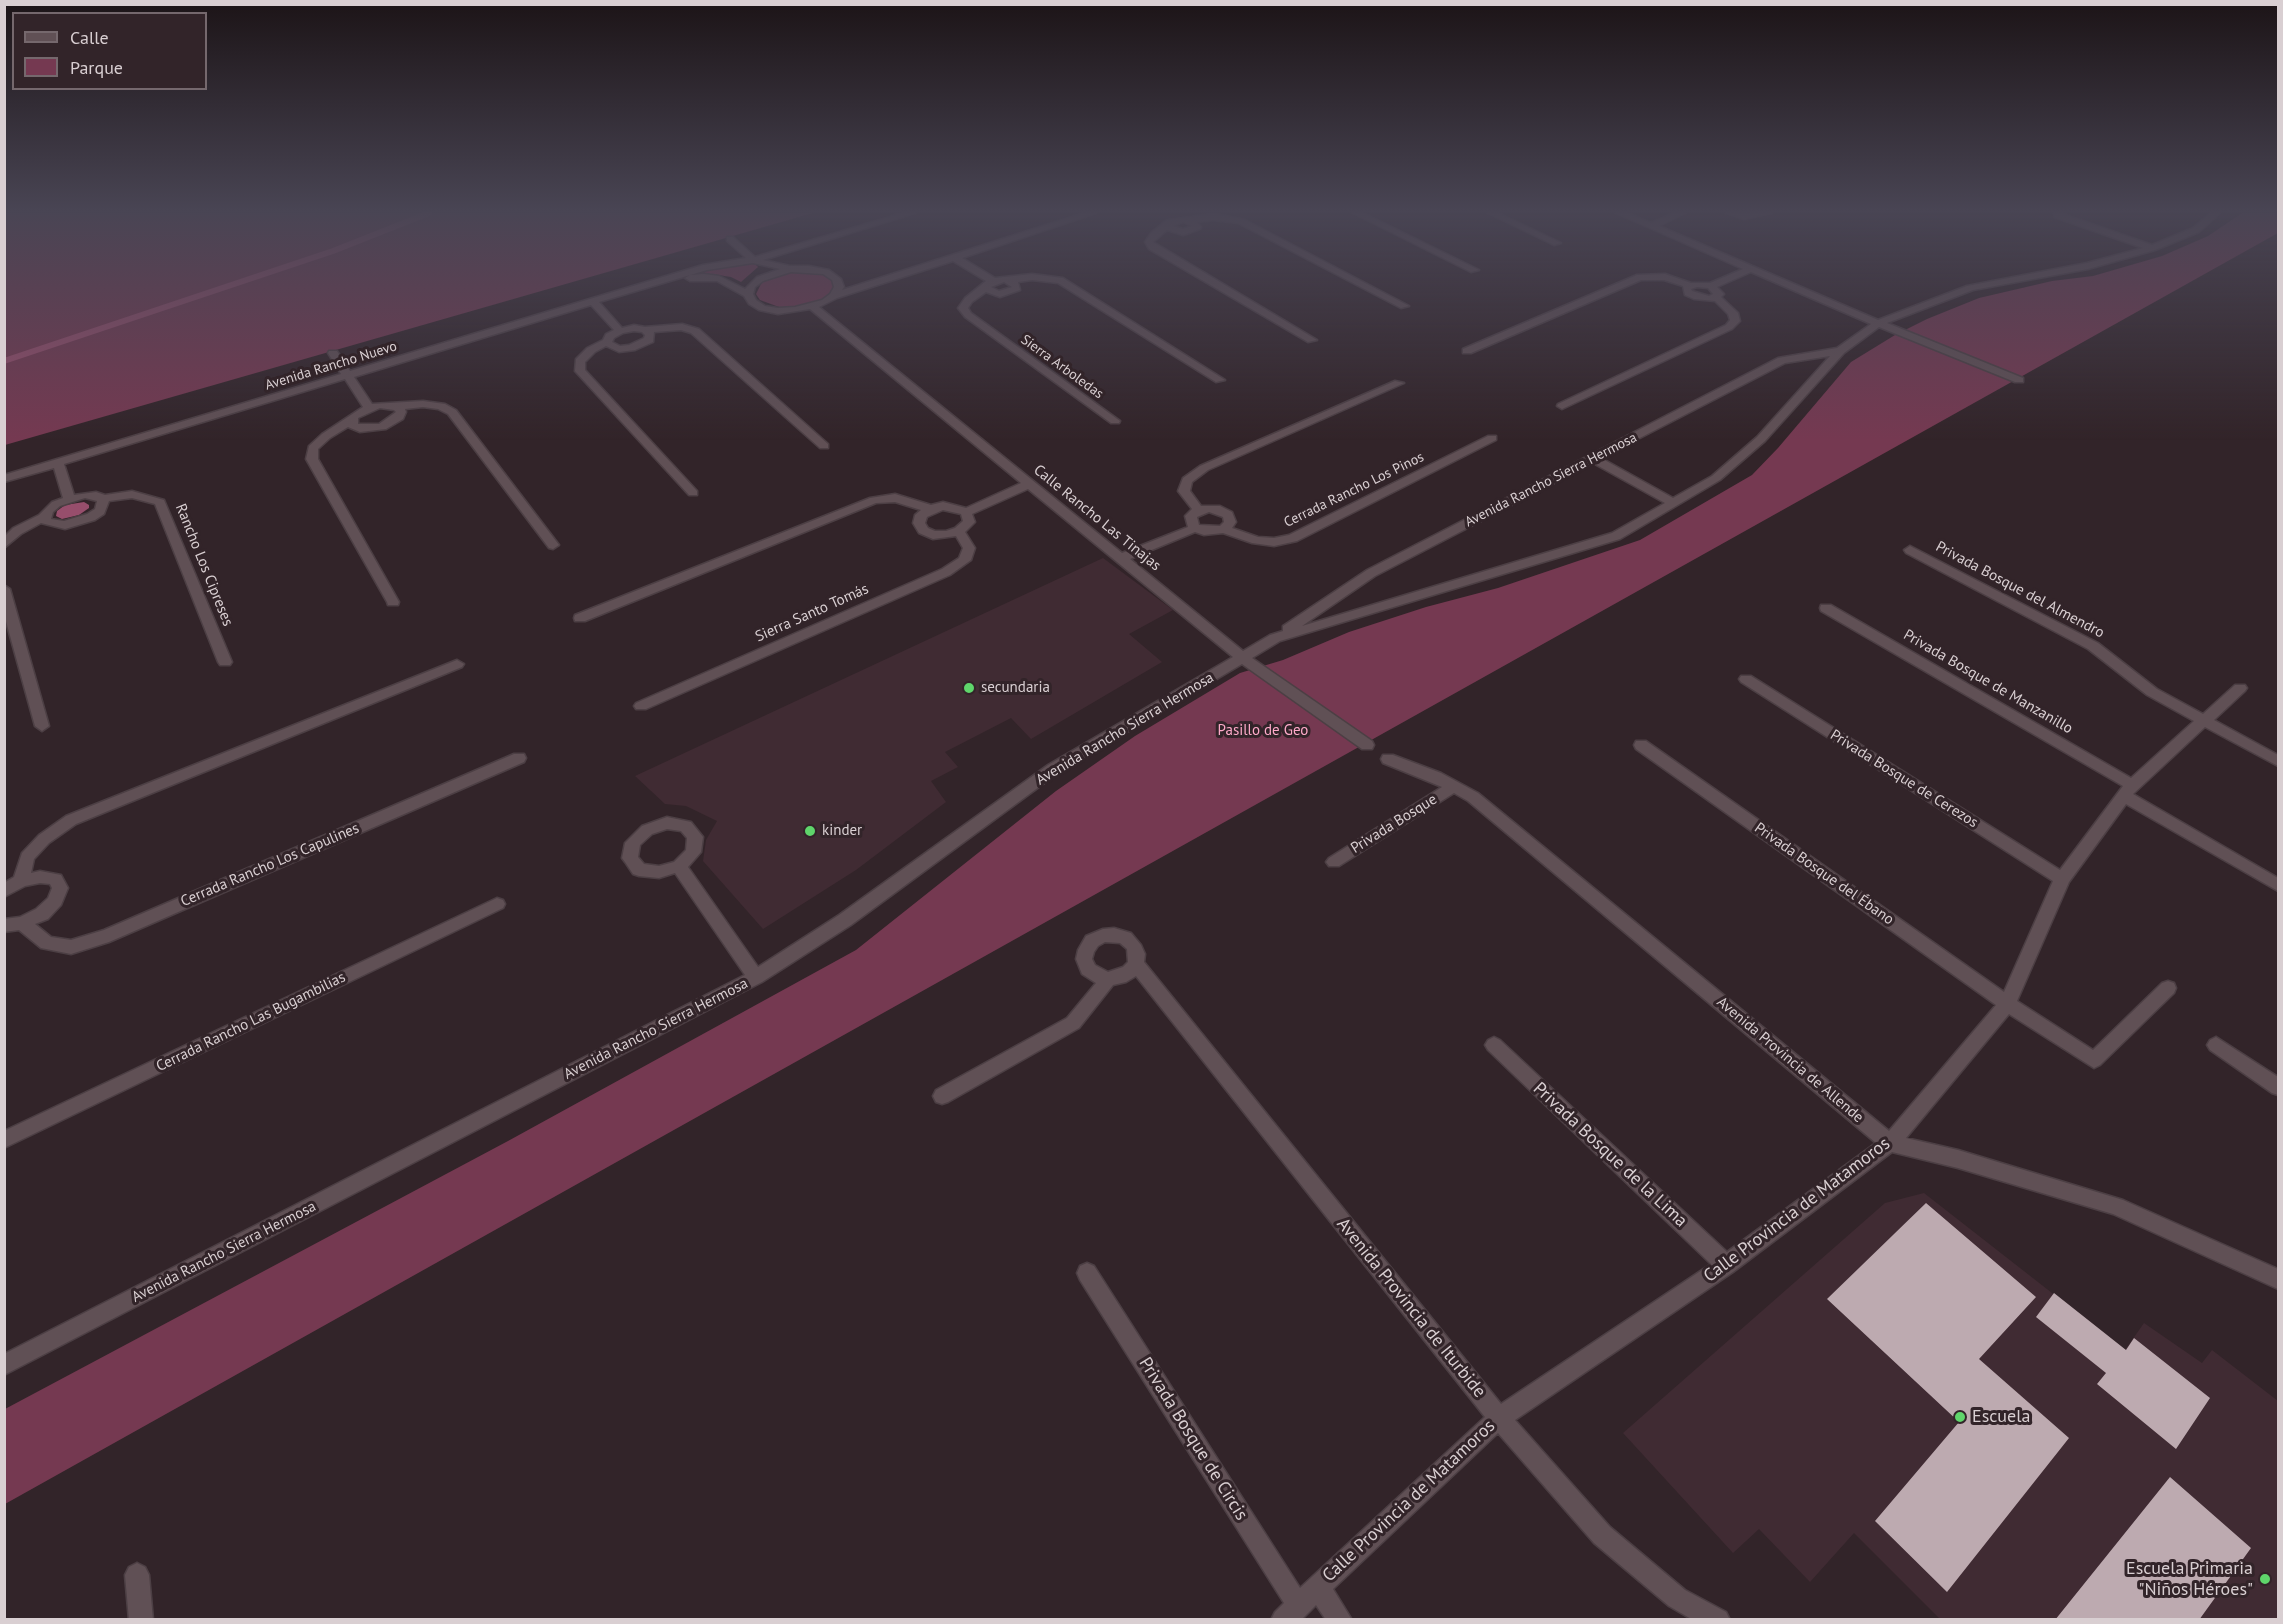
<!DOCTYPE html>
<meta charset="utf-8">
<style>
body{margin:0}
#map{position:relative;width:2283px;height:1624px;overflow:hidden;background:#322429;font-family:"PT Sans",sans-serif}
canvas{display:block}
.frame{position:absolute;inset:0;border:6px solid #d9cfd2;pointer-events:none}
.legend{position:absolute;left:12px;top:12px;width:195px;height:78px;box-sizing:border-box;background:#322429;border:2px solid #75686d;margin:0;padding:8px 10px;list-style:none;font-size:18px;color:#d9cfd2}
.legend li{display:flex;align-items:center;gap:12px;height:30px}
.legend b{width:30px;border:2px solid #75686d}
</style>
<div id="map">
<canvas width="2283" height="1624"></canvas>
<div class="frame"></div>
<ul class="legend">
<li><b style="height:8px;background:#605055"></b>Calle</li>
<li><b style="height:16px;background:#753951"></b>Parque</li>
</ul>
</div>
<script>
const ctx = document.querySelector('canvas').getContext('2d');
ctx.lineJoin = 'round';
function paint(path, color) { ctx.fillStyle = color; ctx.fill(path, 'evenodd'); }
const toPath = rows => new Path2D(rows.map(r => 'M' + r).join(''));
function strokePath(path, color, width, dash) { ctx.strokeStyle = color; ctx.lineWidth = width; ctx.lineCap = dash ? 'butt' : 'round'; ctx.setLineDash(dash || []); ctx.stroke(path); }
function label(font, color, halo, rows, align = 'center') {
  ctx.font = font + ' "PT Sans",sans-serif'; ctx.lineWidth = 6; ctx.setLineDash([]); ctx.textBaseline = 'middle'; ctx.strokeStyle = halo; ctx.fillStyle = color; for (const [text, x, y, turn = 0] of rows) {
    ctx.save(); ctx.translate(x, y); ctx.rotate((+turn || 0) * Math.PI / 180); ctx.textAlign = isNaN(turn) ? turn : align; if (halo) ctx.strokeText(text, 0, 0); ctx.fillText(text, 0, 0); ctx.restore();
  }
}
const built = toPath([
 [1103,558,1173,610,1129,634,1162,662,1031,739,1011,718,945,752,958,767,931,781,946,802,856,870,763,929,703,861,706,840,717,821,686,806,665,804,635,776],
 [1924,1193,2125,1350,2144,1323,2202,1363,2212,1350,2278,1401,2278,1619,1940,1619,1854,1533,1810,1582,1759,1529,1733,1553,1623,1433,1885,1203]
]);
const green = toPath([
 [5,213,813,213,5,445],
 [2242,213,2278,213,2278,233,5,1504,5,1409,508,1141,856,950,1056,791,1135,736,1240,673,1283,660,1349,632,1426,607,1498,588,1640,540,1752,475,1778,448,1851,362,1895,335,1927,319,1979,298,2052,281,2093,276,2162,256,2208,236],
 [754,263,758,267,741,282,731,277,712,274,686,276,730,264],
 [794,271,818,272,827,275,835,285,834,291,818,302,793,307,779,307,760,300,756,294,762,282,771,277]
]);
const water = toPath([
 [84,502,89,505,89,508,79,515,62,519,56,516,57,511,65,505]
]);
const stream = toPath([
 [4,361,333,251,429,213]
]);
const building = toPath([
 [1926,1203,2036,1297,1979,1359,2069,1438,1947,1592,1875,1521,1959,1422,1827,1299],
 [2054,1293,2126,1350,2134,1338,2210,1398,2176,1449,2097,1384,2106,1373,2036,1317],
 [2170,1477,2251,1548,2199,1620,2055,1620]
]);
const minor = toPath([
 [903,213,915,213,763,260,790,266,809,266,829,270,841,279,844,287,842,290,1084,213,1096,213,962,258,995,278,1032,274,1063,278,1225,380,1216,382,1058,283,1032,280,1018,282,1020,290,1000,297,986,292,972,302,968,308,971,313,1120,421,1119,423,1111,423,965,317,958,308,965,298,986,281,953,261,837,298,819,307,1122,553,1188,527,1185,516,1192,509,1178,491,1183,478,1200,466,1395,381,1404,383,1208,470,1192,482,1190,491,1201,506,1220,506,1232,512,1236,522,1232,528,1258,537,1274,538,1289,535,1488,436,1496,436,1496,440,1297,541,1274,546,1252,543,1223,533,1204,535,1195,532,1130,559,1243,651,1270,635,1283,631,1283,626,1367,570,1778,358,1837,348,1871,324,1751,272,1717,287,1724,294,1721,297,1738,313,1740,321,1732,329,1562,409,1557,406,1558,404,1726,325,1730,320,1728,314,1715,301,1694,299,1685,295,1683,286,1664,280,1641,280,1471,353,1463,353,1463,349,1637,275,1665,274,1691,283,1710,283,1743,269,1616,213,1627,213,1651,223,1674,213,1685,213,1659,226,1878,320,1967,286,2087,263,2143,248,2054,217,2054,213,2060,213,2152,245,2193,228,2211,213,2220,213,2199,232,2155,250,2088,269,1973,290,1887,323,2023,378,2023,382,2015,382,1879,327,1844,353,1765,441,1720,480,1620,539,1280,641,1252,658,1372,741,1374,745,1372,749,1362,749,1242,664,1058,773,851,925,762,982,4,1375,4,1354,745,975,675,873,659,878,639,876,633,874,625,862,622,858,625,843,642,826,667,817,691,822,703,837,701,852,688,867,758,967,839,915,1048,765,1233,657,1028,489,972,514,975,522,965,532,975,548,971,560,950,575,646,709,636,709,634,706,636,703,942,569,959,558,963,548,956,536,933,539,919,533,913,523,915,515,921,510,895,502,876,503,585,621,575,621,574,618,575,615,870,498,895,494,931,505,943,502,966,508,1021,483,810,309,778,314,759,310,749,304,744,296,717,281,690,281,685,278,690,275,704,274,719,276,745,289,757,277,780,269,753,263,707,270,599,302,622,328,634,325,645,327,682,324,699,329,828,444,828,448,820,448,691,333,681,330,654,332,653,342,635,350,619,352,606,346,595,352,585,362,585,370,697,491,697,495,689,495,575,371,576,359,587,348,603,340,606,334,614,330,591,305,354,377,372,404,423,401,445,404,456,410,559,545,553,549,549,548,448,414,438,409,423,407,405,409,406,412,403,419,386,429,360,432,348,427,330,438,318,449,318,459,399,602,398,605,388,605,387,602,306,459,309,446,322,434,363,407,345,379,64,464,74,495,96,492,105,495,132,491,164,500,232,662,230,665,220,665,218,662,155,504,132,498,109,501,104,514,95,520,65,529,41,523,21,534,4,548,4,537,13,528,39,515,52,502,63,498,54,468,4,482,4,475,341,374,328,353,329,351,337,351,350,371,703,265,746,258,727,241,727,237,733,237,755,257,903,213],
 [791,272,823,274,832,280,834,287,830,294,822,300,795,307,778,308,765,306,756,300,753,294,755,287,763,281,791,272],
 [1004,282,1012,287,999,291,991,287,1004,282],
 [1697,287,1708,288,1713,294,1709,296,1692,291,1691,289,1697,287],
 [634,331,642,332,645,335,644,338,629,345,620,346,612,342,614,338,623,333,634,331],
 [1830,356,1757,437,1712,476,1673,498,1601,458,1785,363,1830,356],
 [380,408,394,410,396,412,379,424,358,424,358,418,380,408],
 [1593,463,1665,503,1612,533,1302,626,1375,576,1593,463],
 [85,498,97,501,95,509,87,514,64,521,51,519,53,512,60,506,85,498],
 [943,510,961,514,963,521,955,528,946,531,935,531,928,528,925,523,927,517,943,510],
 [1209,512,1223,517,1224,522,1220,526,1199,525,1197,517,1209,512],
 [667,829,681,831,687,838,686,850,674,862,659,866,644,864,638,857,640,845,652,834,667,829],
 [1353,213,1363,213,1479,270,1471,272,1353,213],
 [1488,213,1498,213,1561,243,1554,245,1488,213],
 [1726,213,1772,213,1744,219,1726,213],
 [1213,214,1243,219,1409,306,1401,308,1238,223,1213,220,1197,222,1201,227,1200,229,1183,235,1167,230,1153,242,1317,340,1308,342,1149,249,1145,242,1151,233,1167,220,1213,214],
 [1183,222,1192,226,1183,229,1173,226,1183,222],
 [1910,546,2098,643,2157,689,2203,714,2235,685,2245,685,2247,688,2245,691,2214,720,2278,755,2278,766,2205,727,2133,794,2278,878,2278,891,2126,804,2069,882,2017,1001,2093,1050,2162,983,2168,981,2174,983,2176,988,2174,993,2100,1065,2094,1068,2009,1014,1906,1138,1958,1150,2123,1200,2278,1269,2278,1289,2113,1214,1958,1168,1892,1152,1733,1272,1515,1420,1610,1527,1685,1590,1726,1612,1730,1620,1693,1620,1669,1606,1594,1543,1498,1433,1333,1589,1352,1620,1326,1620,1316,1605,1301,1620,1271,1620,1275,1612,1284,1603,1080,1280,1077,1273,1080,1266,1087,1263,1094,1266,1300,1588,1485,1417,1136,976,1126,982,1113,985,1079,1028,948,1102,942,1104,936,1102,933,1096,936,1090,1067,1018,1096,983,1082,974,1076,959,1078,950,1086,936,1103,929,1114,928,1131,933,1141,945,1145,954,1144,962,1501,1404,1711,1264,1488,1050,1485,1045,1488,1040,1494,1037,1500,1040,1727,1252,1876,1143,1468,801,1454,793,1339,866,1329,866,1326,862,1329,858,1442,787,1383,763,1381,759,1383,755,1393,755,1441,773,1478,793,1889,1131,1996,1005,1636,749,1634,745,1636,741,1646,741,2004,992,2053,881,1741,682,1739,679,1741,676,1751,676,2060,870,2123,786,1821,611,1820,608,1821,605,1831,605,2131,778,2194,721,2147,695,2088,649,1906,553,1904,550,1910,546],
 [1105,942,1120,943,1127,949,1128,962,1123,967,1108,972,1095,965,1092,959,1094,952,1098,946,1105,942],
 [4,585,10,589,49,726,42,731,35,726,4,614,4,585],
 [457,660,464,664,462,667,76,824,49,843,34,859,31,873,40,871,61,875,68,888,61,905,48,919,35,924,51,937,71,940,104,930,514,754,524,754,526,758,524,762,109,942,71,954,41,948,19,930,4,932,4,919,20,917,36,909,48,898,52,888,50,884,40,883,25,886,4,897,4,883,14,877,22,853,39,835,66,816,457,660],
 [497,898,503,900,505,904,503,908,4,1148,4,1131,497,898],
 [2216,1037,2278,1077,2278,1095,2272,1093,2210,1050,2207,1045,2210,1040,2216,1037],
 [137,1563,145,1567,149,1575,153,1620,129,1620,125,1575,129,1567,137,1563]
]);
const markers = [
 [969,688,6,"#5fd56b"],
 [810,831,6,"#5fd56b"],
 [1960,1417,6,"#5fd56b"],
 [2265,1579,6,"#5fd56b"]
];
const farStreetnames = [
 ["Avenida Rancho Nuevo",331,366,-17],
 ["Sierra Arboledas",1062,367,36],
 ["Avenida Rancho Sierra Hermosa",1551,480,-27],
 ["Cerrada Rancho Los Pinos",1354,490,-26]
];
const streetNames = [
 ["Calle Rancho Las Tinajas",1097,518,39],
 ["Rancho Los Cipreses",204,565,68],
 ["Privada Bosque del Almendro",2020,590,28],
 ["Sierra Santo Tomás",812,613,-24],
 ["Privada Bosque de Manzanillo",1988,682,30],
 ["Avenida Rancho Sierra Hermosa",1125,729,-31],
 ["Privada Bosque de Cerezos",1904,779,32],
 ["Privada Bosque",1394,824,-32],
 ["Cerrada Rancho Los Capulines",270,865,-23],
 ["Privada Bosque del Ébano",1824,874,35],
 ["Cerrada Rancho Las Bugambilias",251,1022,-26],
 ["Avenida Rancho Sierra Hermosa",656,1029,-27],
 ["Avenida Provincia de Allende",1790,1060,40],
 ["Avenida Rancho Sierra Hermosa",224,1252,-27]
];
const poiNames = [
 ["secundaria",981,688],
 ["kinder",822,831]
];
const parkNames = [
 ["Pasillo de Geo",1263,731]
];
const nearStreetnames = [
 ["Privada Bosque de la Lima",1610,1155,43],
 ["Calle Provincia de Matamoros",1797,1210,-37],
 ["Avenida Provincia de Iturbide",1411,1308,51],
 ["Privada Bosque de Circis",1193,1439,58],
 ["Calle Provincia de Matamoros",1409,1501,-43]
];
const nearPoinames = [
 ["Escuela",1972,1417],
 ["Escuela Primaria",2253,1569,"right"],
 ["\"Niños Héroes\"",2253,1590,"right"]
];
paint(built, '#402b33');
paint(green, '#753951');
paint(water, '#974e6c');
strokePath(stream, '#974e6c', 6);
paint(building, '#bdaab0');
strokePath(minor, '#4c3f44', 3);
paint(minor, '#605055');
const sky = ctx.createLinearGradient(0, 0, 0, 440);
sky.addColorStop(0, '#1c1417');
sky.addColorStop(0.48, '#494554');
sky.addColorStop(1, '#49455400');
ctx.fillStyle = sky;
ctx.fillRect(0, 0, 2283, 440);
for (const [x, y, r, color] of markers) { const dot = new Path2D(); dot.arc(x, y, r, 0, 2 * Math.PI); ctx.fillStyle = color; ctx.fill(dot); strokePath(dot, '#322429', 2); }
label('14px', '#d9cfd2', '#322429', farStreetnames);
label('15px', '#d9cfd2', '#322429', streetNames);
label('15px', '#d9cfd2', '#322429', poiNames, 'left');
label('15px', '#fea9c9', '#322429', parkNames);
label('18px', '#d9cfd2', '#322429', nearStreetnames);
label('18px', '#d9cfd2', '#322429', nearPoinames, 'left');
</script>
